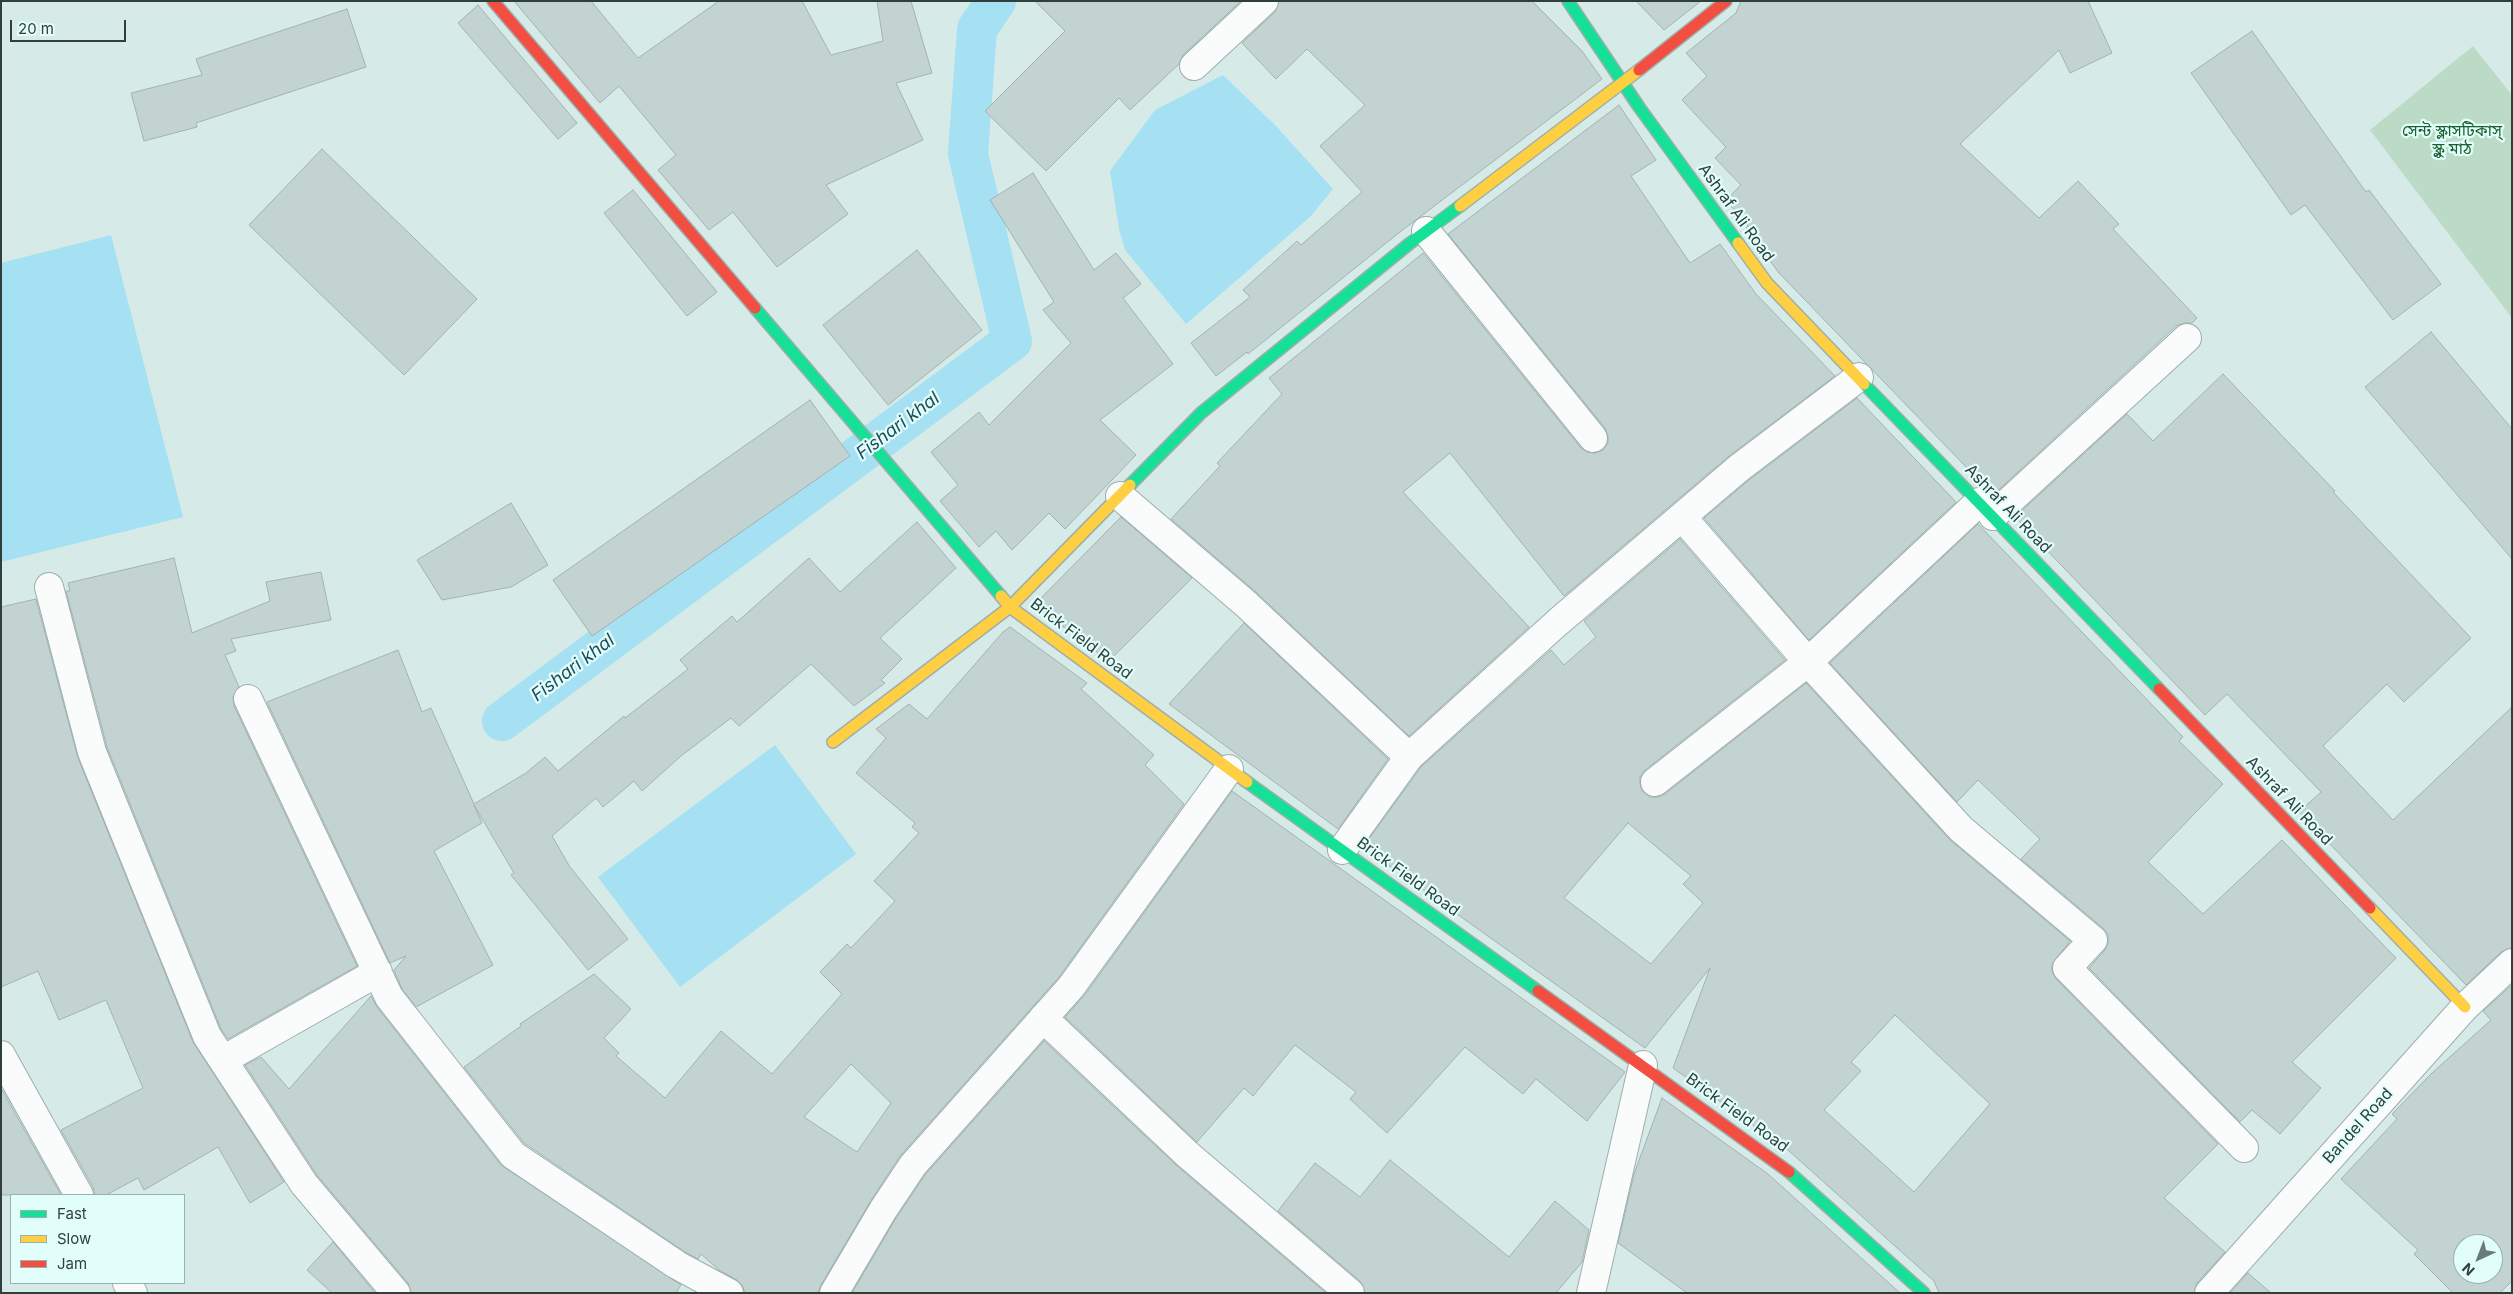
<!DOCTYPE html>
<meta charset="utf-8">
<style>
body{margin:0}
#map{position:relative;width:2513px;height:1294px;overflow:hidden;background:#d6ebe7;font-family:Inter,sans-serif}
canvas{display:block}
.frame{position:absolute;inset:0;border:2px solid #303e3c;pointer-events:none}
.legend{position:absolute;left:10px;top:1194px;width:175px;height:90px;box-sizing:border-box;background:#e1fefa;border:1px solid #9ab1ae;margin:0;padding:6px 9px;list-style:none;font-size:15px;color:#303e3c}
.legend li{display:flex;align-items:center;gap:10px;height:25px}
.legend b{width:25px;border:1px solid #9ab1ae}
.north{position:absolute;left:2453px;top:1234px;width:50px;height:50px;box-sizing:border-box;background:#e1fefa;border:1px solid #9ab1ae;border-radius:50%;rotate:223deg;font-size:14px;font-weight:700;line-height:20px;text-align:center;color:#303e3c}
.north::after{content:'';display:block;margin:auto;width:18px;height:22px;background:#6a7b78;clip-path:polygon(50% 0,100% 100%,50% 72%,0 100%)}
.scale{position:absolute;left:10px;top:20px;width:116px;height:22px;box-sizing:border-box;border:2px solid #303e3c;border-top:0;padding-left:6px;font-size:15px;line-height:18px;white-space:nowrap;color:#303e3c;-webkit-text-stroke:4px #e1fefa;paint-order:stroke}
</style>
<div id="map">
<canvas width="2513" height="1294"></canvas>
<div class="frame"></div>
<ul class="legend">
<li><b style="height:6px;background:#16e098"></b>Fast</li>
<li><b style="height:6px;background:#ffcf43"></b>Slow</li>
<li><b style="height:6px;background:#f24e42"></b>Jam</li>
</ul>
<div class="north">N</div>
<div class="scale">20 m</div>
</div>
<script>
const ctx = document.querySelector('canvas').getContext('2d');
ctx.lineJoin = 'round';
function paint(path, color) { ctx.fillStyle = color; ctx.fill(path, 'evenodd'); }
const toPath = rows => new Path2D(rows.map(r => 'M' + r).join(''));
function strokePath(path, color, width, dash) { ctx.strokeStyle = color; ctx.lineWidth = width; ctx.lineCap = dash ? 'butt' : 'round'; ctx.setLineDash(dash || []); ctx.stroke(path); }
function label(font, color, halo, rows, align = 'center') {
  ctx.font = font + ' Inter,"Noto Sans Bengali",sans-serif'; ctx.lineWidth = 4.5; ctx.setLineDash([]); ctx.textBaseline = 'middle'; ctx.strokeStyle = halo; ctx.fillStyle = color; for (const [text, x, y, turn = 0] of rows) {
    ctx.save(); ctx.translate(x, y); ctx.rotate((+turn || 0) * Math.PI / 180); ctx.textAlign = isNaN(turn) ? turn : align; if (halo) ctx.strokeText(text, 0, 0); ctx.fillText(text, 0, 0); ctx.restore();
  }
}
const green = toPath([
 [2473,46,2512,95,2512,318,2370,130]
]);
const water = toPath([
 [1223,75,1275,125,1333,189,1310,217,1186,324,1125,250,1119,229,1110,171,1155,110],
 [111,235,183,517,1,562,1,263],
 [775,745,856,854,680,987,598,877]
]);
const canal = toPath([
 [502,721,1012,341,968,154,977,29,996,1]
]);
const building = toPath([
 [514,1,591,1,638,58,719,1,802,1,831,55,883,41,877,1,911,1,932,73,896,83,923,140,826,185,848,214,777,267,733,212,709,230,658,170,676,155,619,86,600,103,514,1],
 [1035,1,1241,1,1183,55,1179,64,1130,110,1119,98,1046,171,985,111,1065,31,1035,1],
 [1279,1,1532,1,1582,51,1602,79,1400,232,1248,354,1247,352,1216,376,1191,343,1250,297,1243,290,1297,241,1301,245,1362,192,1320,146,1365,105,1307,49,1276,79,1242,43,1275,12,1279,1],
 [1636,1,1701,1,1664,30,1636,1],
 [1741,1,2088,1,2112,53,2070,73,2059,50,1960,144,2039,218,2078,181,2119,224,2113,229,2197,318,2192,323,2184,323,2176,326,1993,495,1779,273,1746,228,1748,226,1726,200,1741,185,1715,158,1726,147,1682,100,1707,76,1686,53,1736,13,1741,1],
 [478,5,577,123,558,139,458,23,478,5],
 [347,9,366,67,196,123,197,127,144,141,131,93,202,75,196,59,347,9],
 [2252,31,2366,192,2369,190,2441,284,2393,320,2305,205,2291,215,2191,73,2252,31],
 [1619,105,1656,160,1631,176,1690,263,1720,244,1756,294,1835,376,1729,456,1564,596,1450,453,1403,492,1529,627,1409,736,1257,593,1171,519,1220,466,1217,463,1282,394,1269,378,1423,253,1581,448,1587,452,1595,453,1603,450,1608,443,1608,436,1605,428,1448,234,1619,105],
 [322,149,477,299,404,375,249,225,322,149],
 [1033,173,1094,270,1116,253,1141,284,1123,298,1173,364,1100,420,1136,455,1065,529,1049,513,1012,550,996,531,979,547,940,501,958,485,931,452,979,412,989,425,1071,343,1043,310,1054,302,990,200,1033,173],
 [633,190,717,292,687,316,604,213,633,190],
 [917,250,982,330,888,405,823,325,917,250],
 [2431,332,2512,429,2512,559,2365,387,2431,332],
 [2223,374,2335,491,2333,492,2471,638,2404,702,2387,684,2323,746,2393,820,2512,707,2512,948,2501,952,2466,985,2299,812,2321,792,2227,694,2205,715,2015,517,2127,414,2153,441,2223,374],
 [1857,398,1956,502,1809,640,1704,518,1749,480,1857,398],
 [810,400,850,456,592,636,553,580,810,400],
 [511,503,548,565,511,587,442,600,417,560,511,503],
 [1121,517,1192,578,1109,661,1034,605,1121,517],
 [917,522,956,568,880,638,902,659,881,680,885,683,854,706,811,664,739,726,731,718,681,756,642,791,634,781,603,807,596,798,552,836,570,867,628,939,588,970,511,875,514,873,474,805,482,823,434,851,493,965,416,1007,402,989,394,970,406,956,390,963,267,702,398,650,422,712,431,708,474,804,526,773,545,757,558,771,624,716,625,718,688,669,680,660,732,616,737,622,809,558,840,592,917,522],
 [1978,524,2183,737,2179,741,2223,784,2148,862,2203,914,2282,840,2396,958,2292,1062,2321,1088,2280,1134,2252,1110,2240,1122,2089,968,2105,950,2108,943,2108,934,2103,928,2021,859,2040,839,1978,780,1957,802,1830,663,1978,524],
 [1680,539,1785,660,1645,770,1640,777,1640,784,1642,791,1650,797,1658,797,1665,794,1806,683,1950,840,2070,941,2052,964,2052,972,2056,979,2218,1144,2164,1198,2225,1252,2197,1283,2194,1293,1939,1293,1934,1281,1788,1150,1673,1068,1710,968,1645,1048,1363,847,1421,767,1551,650,1564,665,1596,637,1584,621,1680,539],
 [1628,823,1691,876,1683,884,1703,903,1651,964,1564,898,1628,823],
 [1895,1015,1990,1104,1914,1192,1824,1110,1861,1071,1851,1062,1895,1015],
 [174,558,192,633,270,601,266,582,321,572,331,620,231,639,236,651,225,655,239,687,233,697,234,706,357,966,228,1039,221,1029,107,747,66,591,70,591,68,583,174,558],
 [36,599,78,758,193,1042,284,1182,250,1203,218,1147,144,1190,138,1178,106,1195,95,1195,93,1187,61,1130,143,1088,106,1000,59,1020,38,971,1,987,1,607,36,599],
 [1244,623,1388,759,1338,829,1169,704,1244,623],
 [1010,627,1087,683,1081,689,1154,755,1145,765,1184,804,1059,977,900,1156,870,1202,821,1285,818,1293,745,1293,742,1285,737,1280,719,1270,701,1254,698,1259,685,1252,524,1143,464,1067,521,1026,520,1024,594,974,631,1009,604,1038,619,1053,616,1056,665,1098,721,1031,772,1074,842,994,820,972,847,944,851,948,895,901,874,881,919,833,912,827,915,823,856,773,886,738,876,729,909,704,927,719,1003,632,1010,627],
 [851,1064,891,1103,857,1152,804,1117,851,1064],
 [1232,791,1625,1072,1587,1121,1536,1079,1523,1094,1465,1047,1387,1133,1350,1099,1356,1092,1295,1045,1253,1096,1244,1088,1197,1142,1065,1017,1084,996,1232,791],
 [2512,985,2512,1281,2500,1293,2453,1293,2414,1254,2418,1250,2341,1179,2397,1119,2392,1114,2432,1073,2491,1020,2483,1011,2512,985],
 [2463,1244,2493,1244,2493,1274,2463,1274,2463,1244],
 [371,996,377,1007,501,1165,681,1285,676,1293,411,1293,408,1283,317,1175,245,1065,261,1057,289,1089,371,996],
 [1044,1041,1177,1166,1326,1293,852,1293,896,1218,925,1175,1044,1041],
 [1,1088,61,1195,1,1195,1,1088],
 [1662,1098,1768,1174,1900,1293,1687,1293,1618,1243,1634,1174,1662,1098],
 [1390,1160,1509,1257,1555,1201,1589,1230,1582,1262,1556,1293,1365,1293,1360,1281,1278,1211,1315,1163,1360,1197,1390,1160],
 [333,1242,375,1293,332,1293,307,1270,333,1242],
 [2248,1273,2271,1293,2230,1293,2248,1273]
]);
const street = toPath([
 [1194,66,1264,1],
 [1426,231,1593,438],
 [1120,496,1246,604,1409,757],
 [1993,516,2187,338],
 [1682,517,1808,662,1961,829,2093,940,2067,968,2244,1148],
 [49,587,92,752,207,1036,304,1184,396,1293],
 [248,699,389,997,513,1155,677,1265,729,1293],
 [1655,782,1808,662,1979,502],
 [1342,850,1409,757,1558,622,1739,468,1859,377],
 [1043,1018,1187,1154,1350,1293],
 [1,1055,79,1195],
 [223,1060,378,972],
 [127,1283,133,1293],
 [834,1293,883,1210,913,1165,1071,987,1229,769],
 [1591,1293,1643,1065],
 [2209,1293,2465,1007,2512,963]
]);
const fast = toPath([
 [1568,1,1639,107,1738,243],
 [755,308,1001,596],
 [1864,384,2159,689],
 [1130,485,1201,413,1409,244,1460,206],
 [1247,782,1538,991],
 [1789,1172,1924,1293]
]);
const slow = toPath([
 [1460,206,1639,70],
 [1738,243,1767,283,1864,384],
 [1001,596,1010,607,1247,782],
 [833,742,1010,607,1130,485],
 [2370,908,2465,1007]
]);
const jam = toPath([
 [493,1,755,308],
 [1639,70,1726,1],
 [2159,689,2370,908],
 [1538,991,1789,1172]
]);
const parkNames = [
 ["সেন্ট স্কলাসটিকাস্",2452,131],
 ["স্কুল মাঠ",2452,149]
];
const streetNames = [
 ["Ashraf Ali Road",1736,213,54],
 ["Ashraf Ali Road",2008,509,46],
 ["Brick Field Road",1081,639,37],
 ["Ashraf Ali Road",2289,801,46],
 ["Brick Field Road",1408,877,36],
 ["Brick Field Road",1737,1113,36],
 ["Bandel Road",2358,1126,-48]
];
const waterNames = [
 ["Fishari khal",898,426,-37],
 ["Fishari khal",573,668,-37]
];
paint(green, '#bcdbc6');
paint(water, '#a6e0f3');
strokePath(canal, '#a6e0f3', 40);
paint(building, '#c2d3d2');
strokePath(building, '#a2b2b2', 1);
strokePath(street, '#9eaeac', 30);
strokePath(fast, '#9eaeac', 14);
strokePath(slow, '#9eaeac', 14);
strokePath(jam, '#9eaeac', 14);
strokePath(street, '#f9fcfb', 28);
strokePath(fast, '#16e098', 11);
strokePath(slow, '#ffcf43', 11);
strokePath(jam, '#f24e42', 11);
label('16px', '#1a5f2c', '#e1fefa', parkNames);
label('16px', '#303e3c', '#e1fefa', streetNames);
label('italic 18px', '#214c5b', '#e1fefa', waterNames);
</script>
